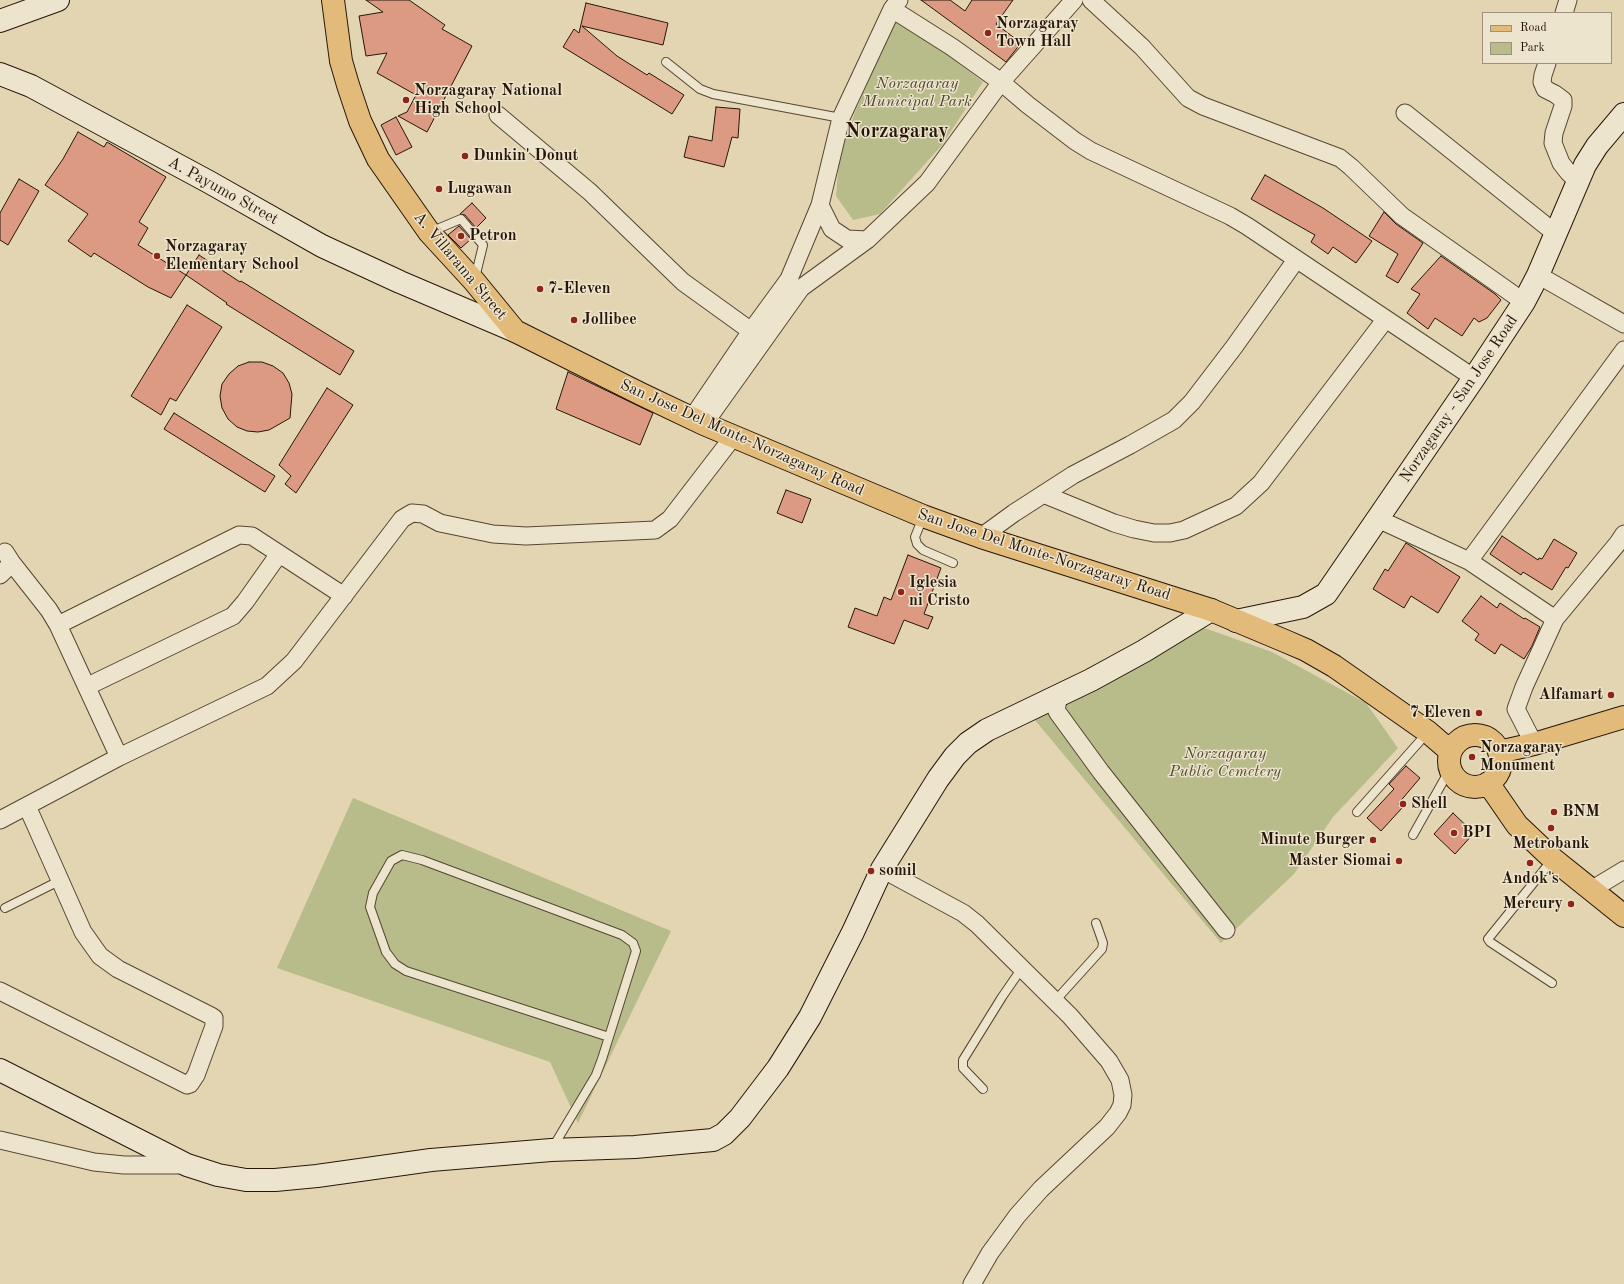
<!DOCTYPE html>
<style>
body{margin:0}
#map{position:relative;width:1624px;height:1284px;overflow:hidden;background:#e4d5b2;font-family:"Old Standard TT",serif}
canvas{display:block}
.legend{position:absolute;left:1482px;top:12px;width:130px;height:52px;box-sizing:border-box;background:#ede4cd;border:1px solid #9e927e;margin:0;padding:5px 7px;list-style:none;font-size:12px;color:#271608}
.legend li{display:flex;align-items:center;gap:8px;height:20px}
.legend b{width:20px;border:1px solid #9e927e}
</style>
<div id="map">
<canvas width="1624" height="1284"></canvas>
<ul class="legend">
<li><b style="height:5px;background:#e2ba79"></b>Road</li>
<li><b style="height:11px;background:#b7bc8a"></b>Park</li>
</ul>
</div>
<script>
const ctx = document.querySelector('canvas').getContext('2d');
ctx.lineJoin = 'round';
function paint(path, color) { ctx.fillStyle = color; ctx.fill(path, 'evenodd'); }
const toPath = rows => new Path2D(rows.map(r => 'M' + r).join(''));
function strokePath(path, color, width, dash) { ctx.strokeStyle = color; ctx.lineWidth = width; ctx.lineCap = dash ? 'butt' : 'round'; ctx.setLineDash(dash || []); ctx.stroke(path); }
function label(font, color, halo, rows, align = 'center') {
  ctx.font = font + ' "Old Standard TT",serif'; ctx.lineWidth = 3; ctx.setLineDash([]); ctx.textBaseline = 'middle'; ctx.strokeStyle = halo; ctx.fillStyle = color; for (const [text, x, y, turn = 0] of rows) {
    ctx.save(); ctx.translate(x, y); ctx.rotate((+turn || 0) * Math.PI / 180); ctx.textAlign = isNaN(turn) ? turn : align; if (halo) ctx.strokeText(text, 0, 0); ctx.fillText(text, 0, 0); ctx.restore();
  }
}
const green = toPath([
 [897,16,983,82,942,145,880,214,853,220,836,196,839,159,855,112],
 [1196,625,1272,652,1366,703,1398,748,1333,817,1294,874,1221,943,1029,713],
 [353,798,671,931,578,1123,550,1062,277,968]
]);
const building = toPath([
 [366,0,409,0,445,25,442,29,472,46,427,132,398,116,407,112,416,95,377,73,387,53,366,56,359,16,383,12,366,0],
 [921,0,950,0,965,11,972,0,1013,0,996,24,1021,43,1006,62,921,0],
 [586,3,668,23,663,45,582,26,617,56,647,75,649,73,684,95,672,114,563,47,574,29,579,33,586,3],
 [716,107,740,109,738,138,732,137,724,167,684,157,689,136,712,141,716,107],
 [396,117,412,147,396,155,381,125,396,117],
 [78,132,104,147,107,142,166,177,139,222,148,228,138,245,186,275,171,298,148,287,94,253,91,257,68,241,88,214,45,185,63,159,78,132],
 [1265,175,1323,208,1372,241,1356,263,1333,247,1328,254,1311,242,1315,235,1251,199,1265,175],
 [19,179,39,191,8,245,0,240,0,213,19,179],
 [472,203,486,218,476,228,465,215,460,214,472,203],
 [1384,212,1396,224,1423,243,1398,283,1386,276,1398,254,1369,236,1384,212],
 [459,226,471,239,461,248,448,235,459,226],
 [199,255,240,282,241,281,354,351,340,375,226,304,227,303,186,275,199,255],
 [1441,256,1495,294,1501,300,1487,318,1479,322,1474,318,1462,336,1435,318,1428,329,1407,313,1420,294,1411,289,1441,256],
 [187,305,222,327,176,401,170,398,161,415,131,396,187,305],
 [249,362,262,362,273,366,283,373,289,383,292,394,290,418,269,430,258,432,247,431,237,427,228,419,222,408,220,396,222,384,229,374,238,366,249,362],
 [568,372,653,413,640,445,556,409,568,372],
 [327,388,353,405,296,493,285,484,291,476,279,465,327,388],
 [174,413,275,476,265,492,164,429,174,413],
 [786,490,811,499,802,523,777,513,786,490],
 [1502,536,1538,560,1539,558,1542,559,1554,539,1577,553,1568,568,1566,567,1552,590,1523,572,1521,575,1490,554,1502,536],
 [1406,543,1460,577,1438,613,1411,596,1404,608,1373,589,1385,569,1388,571,1406,543],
 [908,555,941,568,924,614,933,617,928,629,904,620,894,644,848,627,855,608,877,616,884,597,891,600,908,555],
 [1481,596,1497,608,1500,603,1524,619,1525,618,1540,627,1532,646,1524,659,1501,644,1495,654,1475,640,1479,634,1462,621,1481,596],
 [1406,766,1420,778,1398,804,1402,808,1381,831,1367,818,1394,789,1389,784,1406,766],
 [1453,813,1474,833,1455,854,1434,834,1453,813]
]);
const lane = toPath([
 [666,62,700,89,713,94,841,118],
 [430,232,461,219,483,245,475,278],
 [923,517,915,537,917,544,923,550,953,563],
 [1357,812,1428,732],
 [1413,835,1450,769],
 [5,908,59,881],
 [1552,983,1490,942,1488,939,1552,860],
 [1055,1001,1102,949,1103,943,1096,923],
 [983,1089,963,1068,963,1060,1002,997,1022,968],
 [553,1147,596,1075,602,1059,636,951,633,943,622,935,422,860,402,855,391,861,373,893,370,907,386,952,395,964,406,971,609,1037]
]);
const street = toPath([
 [1091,0,1142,47,1188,98,1203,106,1340,158,1351,167,1402,216,1524,302],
 [892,9,952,47,1001,82,1028,105,1075,141,1091,151,1230,216,1247,226,1474,378],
 [1564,13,1568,0],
 [1547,63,1543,75,1542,82,1545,89,1555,94,1563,100,1563,106,1554,133,1553,143,1561,163,1568,172,1577,181],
 [1405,113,1555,233],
 [498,115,590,192,683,282,751,331],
 [820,205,832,229,847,239,867,240],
 [1538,275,1624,324],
 [692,418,751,331,789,279,820,205,841,118,892,9,899,0],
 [704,424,801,288,867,240,927,183,1001,82,1074,0],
 [1043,494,1114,523,1134,529,1154,533,1170,533,1184,530,1236,506,1261,483,1385,320],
 [1378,519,1469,561,1555,619],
 [981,537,1014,513,1073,475,1130,445,1174,420,1192,402,1234,347,1296,260],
 [5,552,12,563,49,610,58,625,119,757],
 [1469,561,1624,350],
 [0,575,12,563],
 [58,625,239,535,252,536,344,596],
 [88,686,233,616,245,602,279,554],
 [1059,696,1056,709,1058,713,1101,772,1226,930],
 [1534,744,1516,709,1524,687,1555,619,1618,543,1624,534],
 [0,820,119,757,267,686,294,661,402,519,412,513,423,514,440,523,493,534,526,536,655,530,670,519,733,437],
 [882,869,963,913,977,924,1070,1016,1109,1061,1120,1080,1123,1095,1122,1105,1118,1113,1107,1127,1041,1189,1017,1216,990,1253,972,1284],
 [1591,890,1624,870],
 [0,991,187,1085,190,1084,196,1075,214,1026,214,1018,211,1016,118,969,100,956,83,932,27,806],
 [0,1140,94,1162,124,1165,185,1165]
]);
const secondary = toPath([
 [0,21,58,0],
 [0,74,31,86,209,182,322,246,400,282,515,331],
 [1236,621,1303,607,1326,594,1474,378,1524,302,1538,275,1585,165,1597,146,1624,114],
 [0,1070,187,1165,218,1175,246,1180,275,1180,317,1176,431,1160,551,1150,635,1147,713,1140,724,1134,740,1118,778,1068,810,1017,853,932,882,869,938,779,955,756,968,743,987,730,1091,680,1144,651,1211,610]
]);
const primary = toPath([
 [333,0,341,61,348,85,360,121,378,159,429,232,474,281,515,331,641,394,704,424,923,516,981,537,1211,610,1285,641,1306,650,1334,666,1364,687,1428,732,1450,751],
 '1449 761a26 26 0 1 1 52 0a26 26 0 1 1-52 0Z',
 [1499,752,1534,744,1624,717],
 [1488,783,1517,825,1553,859,1624,916]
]);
const markers = [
 [988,33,4,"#8f2418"],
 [406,100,4,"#8f2418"],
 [465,156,4,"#8f2418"],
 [439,189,4,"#8f2418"],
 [461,236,4,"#8f2418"],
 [157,256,4,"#8f2418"],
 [540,289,4,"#8f2418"],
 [574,320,4,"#8f2418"],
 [901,592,4,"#8f2418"],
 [1611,695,4,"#8f2418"],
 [1479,713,4,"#8f2418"],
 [1472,757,4,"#8f2418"],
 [1403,804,4,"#8f2418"],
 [1554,812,4,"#8f2418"],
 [1551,828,4,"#8f2418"],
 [1454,833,4,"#8f2418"],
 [1373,840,4,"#8f2418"],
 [1399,861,4,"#8f2418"],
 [1530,863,4,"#8f2418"],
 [871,871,4,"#8f2418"],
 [1571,904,4,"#8f2418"]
];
const poiNames = [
 ["Norzagaray",996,24],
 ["Town Hall",996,42],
 ["Norzagaray National",414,91],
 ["High School",414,109],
 ["Dunkin' Donut",473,156],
 ["Lugawan",447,189],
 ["Petron",469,236],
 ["Norzagaray",165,247],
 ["Elementary School",165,265],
 ["7-Eleven",548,289],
 ["Jollibee",582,320],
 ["Iglesia",909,583],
 ["ni Cristo",909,601],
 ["Alfamart",1603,695,"right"],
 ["7 Eleven",1471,713,"right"],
 ["Norzagaray",1480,748],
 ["Monument",1480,766],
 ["Shell",1411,804],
 ["BNM",1562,812],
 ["BPI",1462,833],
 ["Minute Burger",1365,840,"right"],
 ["Metrobank",1551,844,"center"],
 ["Master Siomai",1391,861,"right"],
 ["somil",879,871],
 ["Andok's",1530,879,"center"],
 ["Mercury",1563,904,"right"]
];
const parkNames = [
 ["Norzagaray",917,84],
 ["Municipal Park",917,102],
 ["Norzagaray",1225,754],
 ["Public Cemetery",1225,772]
];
const streetNames = [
 ["A. Payumo Street",223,191,29],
 ["A. Villarama Street",460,266,50],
 ["Norzagaray - San Jose Road",1459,399,-56],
 ["San Jose Del Monte-Norzagaray Road",742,438,24],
 ["San Jose Del Monte-Norzagaray Road",1044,555,18]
];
const districtNames = [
 ["Norzagaray",897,132]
];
paint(green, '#b7bc8a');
paint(building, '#dd9a83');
strokePath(building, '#271608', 1);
strokePath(lane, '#564632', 10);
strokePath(street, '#564632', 19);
strokePath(secondary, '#271608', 24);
strokePath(primary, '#271608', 24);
strokePath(lane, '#ede4cd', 8);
strokePath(street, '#ede4cd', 17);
strokePath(secondary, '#ede4cd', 22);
strokePath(primary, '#e2ba79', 22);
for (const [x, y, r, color] of markers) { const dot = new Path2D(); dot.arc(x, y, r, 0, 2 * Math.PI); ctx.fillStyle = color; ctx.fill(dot); strokePath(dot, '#ede4cd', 1.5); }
label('bold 16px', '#271608', '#ede4cd', poiNames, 'left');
label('italic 16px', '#52482f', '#ede4cd', parkNames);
label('16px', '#271608', '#ede4cd', streetNames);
label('bold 20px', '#271608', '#ede4cd', districtNames);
</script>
